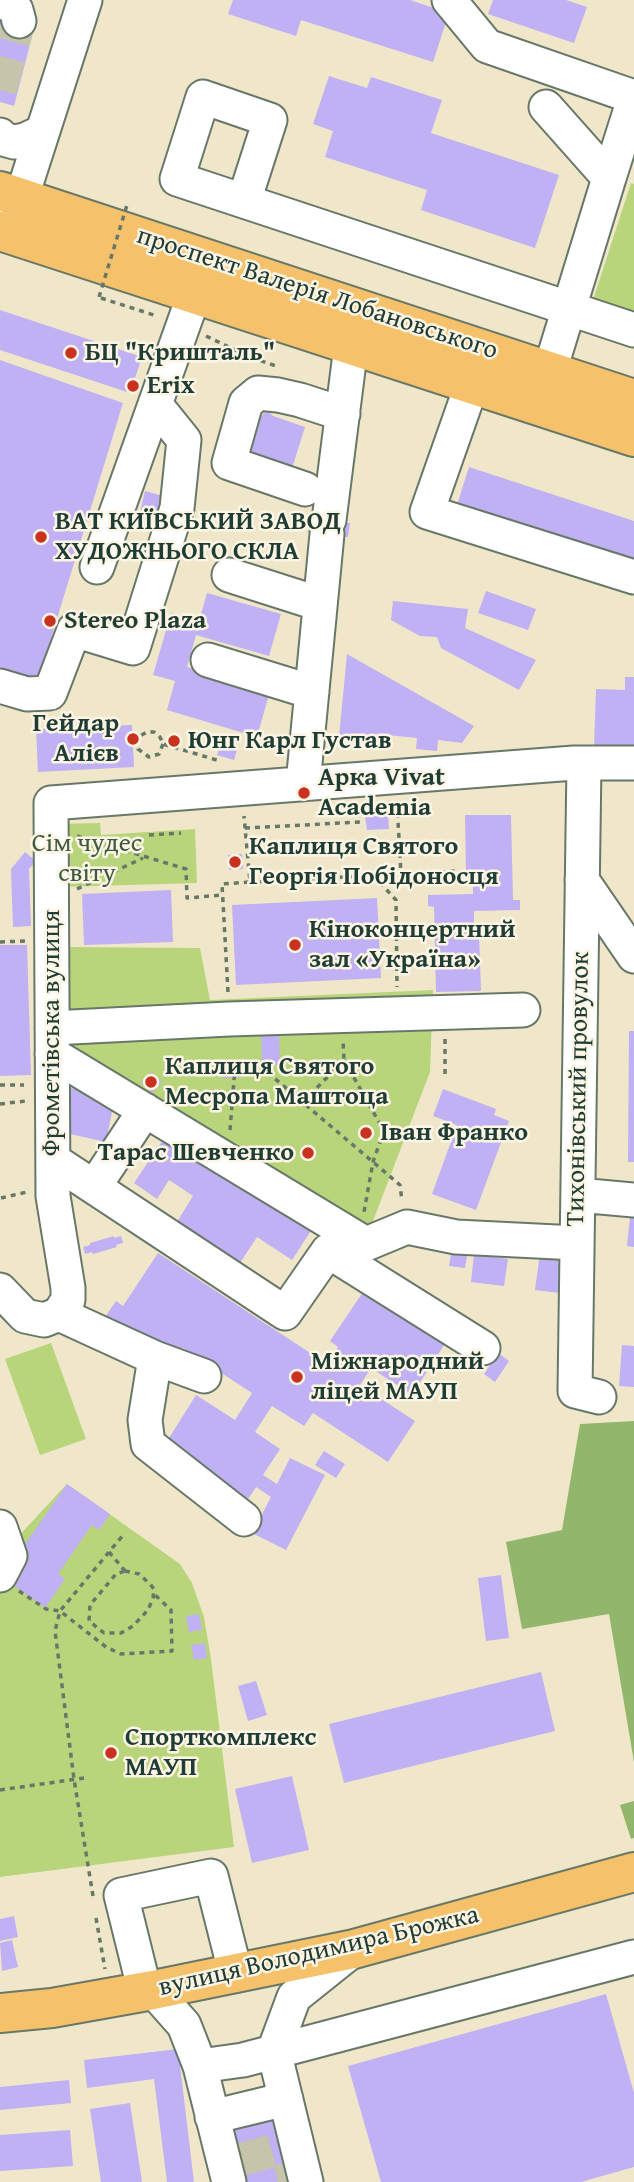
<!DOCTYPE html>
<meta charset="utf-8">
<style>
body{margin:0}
canvas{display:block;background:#f0e7ca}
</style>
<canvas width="634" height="2182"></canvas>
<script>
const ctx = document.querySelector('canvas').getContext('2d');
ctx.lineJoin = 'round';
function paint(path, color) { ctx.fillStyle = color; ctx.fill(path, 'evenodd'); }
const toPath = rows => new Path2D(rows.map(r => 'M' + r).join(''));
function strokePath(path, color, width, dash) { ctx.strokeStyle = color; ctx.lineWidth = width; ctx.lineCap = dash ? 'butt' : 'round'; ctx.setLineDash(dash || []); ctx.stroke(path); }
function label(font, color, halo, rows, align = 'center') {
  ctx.font = font + ' "Gentium Book Plus",serif'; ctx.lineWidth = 5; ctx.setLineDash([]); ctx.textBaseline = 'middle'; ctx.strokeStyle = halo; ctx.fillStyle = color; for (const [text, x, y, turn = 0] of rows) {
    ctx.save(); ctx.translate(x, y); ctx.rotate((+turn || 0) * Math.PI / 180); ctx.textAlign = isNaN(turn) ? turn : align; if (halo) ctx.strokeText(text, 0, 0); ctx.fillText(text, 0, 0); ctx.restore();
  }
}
const green = toPath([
 [631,183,634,184,634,314,593,300],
 [100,823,101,835,195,829,197,883,59,887,58,824],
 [63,947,200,948,210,1000,433,990,430,1072,368,1234,63,1053],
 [51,1343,86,1439,40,1455,5,1359],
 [67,1484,180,1564,192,1583,204,1617,211,1659,234,1847,0,1877,0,1556]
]);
const forest = toPath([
 [634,1421,634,1762,609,1614,522,1629,506,1542,562,1530,580,1424],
 [634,1801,634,1838,631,1839,620,1805]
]);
const building = toPath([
 [233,0,410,0,449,13,433,62,301,20,296,36,228,14],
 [493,0,566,0,587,7,574,43,488,14],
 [0,16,35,25,14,106,0,102],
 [329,76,367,88,371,77,442,100,431,133,559,175,535,248,421,210,427,190,325,157,333,131,313,124],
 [0,310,142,357,130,393,0,350],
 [0,360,123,403,37,684,0,672],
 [269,412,273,416,305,427,293,465,290,468,249,454,261,417,264,413],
 [469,467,634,521,634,562,457,505],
 [145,491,167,497,159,530,137,525],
 [310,518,350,523,348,537,308,532],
 [486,591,536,609,528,630,478,613],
 [207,593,281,614,269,656,196,635,187,667,270,691,257,737,167,710,175,681,153,675,171,613,199,621],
 [393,601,468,609,465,628,536,660,519,690,441,648,437,637,420,636,391,620],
 [347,654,474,726,462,743,438,740,437,751,416,749,417,738,377,734,376,740,339,737],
 [625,677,634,677,634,747,594,746,596,689,625,690],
 [132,725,134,767,38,772,36,729],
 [220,746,237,750,234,760,217,755],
 [388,815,389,829,367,830,365,817],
 [465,815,511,815,513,900,520,900,520,910,474,911,474,934,479,934,481,991,436,992,434,907,428,906,428,895,473,894,473,872,466,872],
 [25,852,36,861,29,869,31,926,13,927,11,869],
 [242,854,243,869,229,870,228,855],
 [171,890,173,942,84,945,82,894],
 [377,898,381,978,236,985,232,905],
 [0,945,27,945,31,1075,0,1076],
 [261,1030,279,1030,280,1065,262,1065],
 [629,1031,634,1031,634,1162,628,1162],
 [242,1070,243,1077,222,1078,222,1071],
 [151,1072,162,1082,152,1093,141,1083],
 [71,1088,115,1097,106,1142,61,1132],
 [443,1089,496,1109,494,1115,509,1121,476,1210,432,1194,457,1125,433,1116],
 [169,1131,314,1226,292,1260,257,1237,238,1266,175,1225,193,1196,169,1180,157,1199,134,1183],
 [631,1207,634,1207,634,1247,627,1246],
 [114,1236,114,1238,121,1236,123,1243,116,1245,117,1247,93,1254,92,1252,85,1254,83,1247,90,1245,90,1243],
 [158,1253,327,1364,338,1347,330,1341,365,1289,446,1342,412,1395,371,1368,360,1385,415,1421,388,1462,313,1413,304,1426,272,1406,255,1432,280,1449,263,1475,277,1484,290,1458,325,1475,286,1550,252,1533,271,1497,256,1487,248,1499,164,1446,196,1395,235,1420,252,1393,183,1348,174,1362,105,1317,116,1301,123,1306],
 [540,1253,565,1256,560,1293,535,1290],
 [451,1254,467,1256,465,1268,449,1266],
 [474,1254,508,1259,504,1286,471,1282],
 [622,1345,634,1346,634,1387,619,1386],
 [498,1353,509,1361,495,1382,484,1374],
 [324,1451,345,1464,336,1478,315,1465],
 [67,1484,110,1514,99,1530,92,1525,58,1574,65,1579,45,1608,12,1584,29,1560,19,1553],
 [501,1575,509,1638,486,1641,478,1578],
 [199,1614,202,1630,189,1632,186,1616],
 [205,1643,207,1658,194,1660,191,1645],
 [541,1672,555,1731,344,1783,329,1724],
 [256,1681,267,1715,248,1721,238,1686],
 [292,1776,309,1850,252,1863,235,1789],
 [14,1916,18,1937,0,1941,0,1919],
 [12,1940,18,1967,2,1971,0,1943],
 [606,1994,634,2093,634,2167,581,2182,381,2182,348,2066],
 [178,2049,194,2182,167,2182,154,2079,87,2088,84,2060],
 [69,2080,71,2103,0,2110,0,2087],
 [130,2103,142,2182,101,2182,90,2109],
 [277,2107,291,2182,246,2182,237,2148,225,2121],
 [70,2130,73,2166,0,2171,0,2135]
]);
const minorTunnel = toPath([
 [0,90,19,21],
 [240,2160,282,2148],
 [278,2182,290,2179]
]);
const path = toPath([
 [101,298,157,316],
 [206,336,250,357,276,366],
 [163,744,159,754,149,757,138,749,137,743,140,736,147,732,154,732,160,737,163,744,220,761],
 [397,803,401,874],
 [245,828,361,822],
 [149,835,181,833],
 [77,836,186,869,187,898,222,895],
 [373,875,396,900,397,987],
 [250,882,457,871],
 [77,889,143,858],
 [0,942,26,941],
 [228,992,222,884,250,882,244,816],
 [445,1039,445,1077],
 [344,1060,384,1131,373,1162,364,1212],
 [260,1066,400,1185,402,1201],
 [0,1085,24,1085],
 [303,1102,344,1060,343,1041],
 [0,1104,26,1101],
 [230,1130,235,1068],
 [1,1198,27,1192],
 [109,1552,125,1571],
 [125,1571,139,1574,150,1584,154,1589,153,1598,148,1610,133,1626,121,1633,104,1633,89,1621,90,1605,116,1574,125,1571],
 [19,1591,46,1609,60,1611,106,1647,121,1654,172,1651,171,1610,154,1594],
 [0,1790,84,1778],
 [93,1896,74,1779,55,1631,60,1611,124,1534],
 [96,1918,105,1969]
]);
const minor = toPath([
 [449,0,487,46,634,97],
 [0,2,9,4,16,10,19,21],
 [0,135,3,139,14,142,25,140,42,132],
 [609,178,634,99],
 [244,201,270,120,203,97,177,179,634,330],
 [14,221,85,0],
 [472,384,427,512,634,577],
 [542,396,609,178,546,107],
 [305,489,229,463,246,403,258,393,278,395,300,400,343,414],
 [329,520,351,346],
 [97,567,194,295],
 [229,575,320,604],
 [208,660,312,692],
 [0,686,27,694,50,693,74,630,133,648,177,508,184,440,155,404],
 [584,763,575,1391,599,1397],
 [303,784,327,534],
 [582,880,634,956],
 [52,1028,229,1019,523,1010],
 [52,1054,366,1244,407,1227,456,1237,577,1243],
 [53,1160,285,1313,328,1251,483,1348],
 [94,1187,145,1110],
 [578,1195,634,1200],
 [0,1290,25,1316,44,1320,59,1314,68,1300,68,1288,53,1196,51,803,574,763,634,763],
 [59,1314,155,1358,145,1420,148,1444,244,1519],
 [155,1358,204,1376],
 [0,1527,10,1556,0,1575],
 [153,1990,184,2025,200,2066,229,2182],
 [145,1992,121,1895,211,1876,236,1975],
 [200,2066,243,2060,634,1957],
 [212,2117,286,2099],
 [306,2182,274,2051,294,1997,354,1949]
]);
const major = toPath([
 [0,191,634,399],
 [0,231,634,437],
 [0,2013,52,2008,153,1990,354,1949,634,1872]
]);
const pathBridge = toPath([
 [99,297,127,205]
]);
const markers = [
 [71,353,7,"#c8321e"],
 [133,386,7,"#c8321e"],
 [41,537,7,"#c8321e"],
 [50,621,7,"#c8321e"],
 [133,739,7,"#c8321e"],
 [174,741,7,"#c8321e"],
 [304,793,7,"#c8321e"],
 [235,862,7,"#c8321e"],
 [295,945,7,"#c8321e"],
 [151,1082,7,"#c8321e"],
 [366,1133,7,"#c8321e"],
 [308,1153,7,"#c8321e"],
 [297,1377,7,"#c8321e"],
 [111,1753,7,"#c8321e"]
];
const streetNames = [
 ["проспект Валерія Лобановського",317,294,18],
 ["Фрометівська вулиця",52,1033,-90],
 ["Тихонівський провулок",579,1089,-89],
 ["вулиця Володимира Брожка",319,1952,-13]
];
const poiNames = [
 ["БЦ \"Кришталь\"",85,353],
 ["Erix",147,386],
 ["ВАТ КИЇВСЬКИЙ ЗАВОД",55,522],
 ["ХУДОЖНЬОГО СКЛА",55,552],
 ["Stereo Plaza",64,621],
 ["Гейдар",119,724,"right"],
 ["Алієв",119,754,"right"],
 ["Юнг Карл Густав",188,741],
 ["Арка Vivat",318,778],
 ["Academia",318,808],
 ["Каплиця Святого",249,847],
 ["Георгія Побідоносця",249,877],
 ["Кіноконцертний",309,930],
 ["зал «Україна»",309,960],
 ["Каплиця Святого",165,1067],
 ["Месропа Маштоца",165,1097],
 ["Іван Франко",380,1133],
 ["Тарас Шевченко",294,1153,"right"],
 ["Міжнародний",311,1362],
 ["ліцей МАУП",311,1392],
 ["Спорткомплекс",125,1738],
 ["МАУП",125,1768]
];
const parkNames = [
 ["Сім чудес",87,844],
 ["світу",87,874]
];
paint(green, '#b8d57b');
paint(forest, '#92b66b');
paint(building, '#c0b0f4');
strokePath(minorTunnel, '#c6c5ac', 33, [33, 17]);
strokePath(minor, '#687868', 37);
strokePath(major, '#687868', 42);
strokePath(path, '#687868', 3.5, [5, 5]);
strokePath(minor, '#fff', 33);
strokePath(major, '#f5c16b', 38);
strokePath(pathBridge, '#687868', 3.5, [5, 5]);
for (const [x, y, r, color] of markers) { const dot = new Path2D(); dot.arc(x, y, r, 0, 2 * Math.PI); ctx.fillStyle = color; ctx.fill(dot); strokePath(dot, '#fcf5e5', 2.5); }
label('26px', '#1f3d34', '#fcf5e5', streetNames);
label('bold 26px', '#1f3d34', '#fcf5e5', poiNames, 'left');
label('26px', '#3e5b42', '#fcf5e5', parkNames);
</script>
